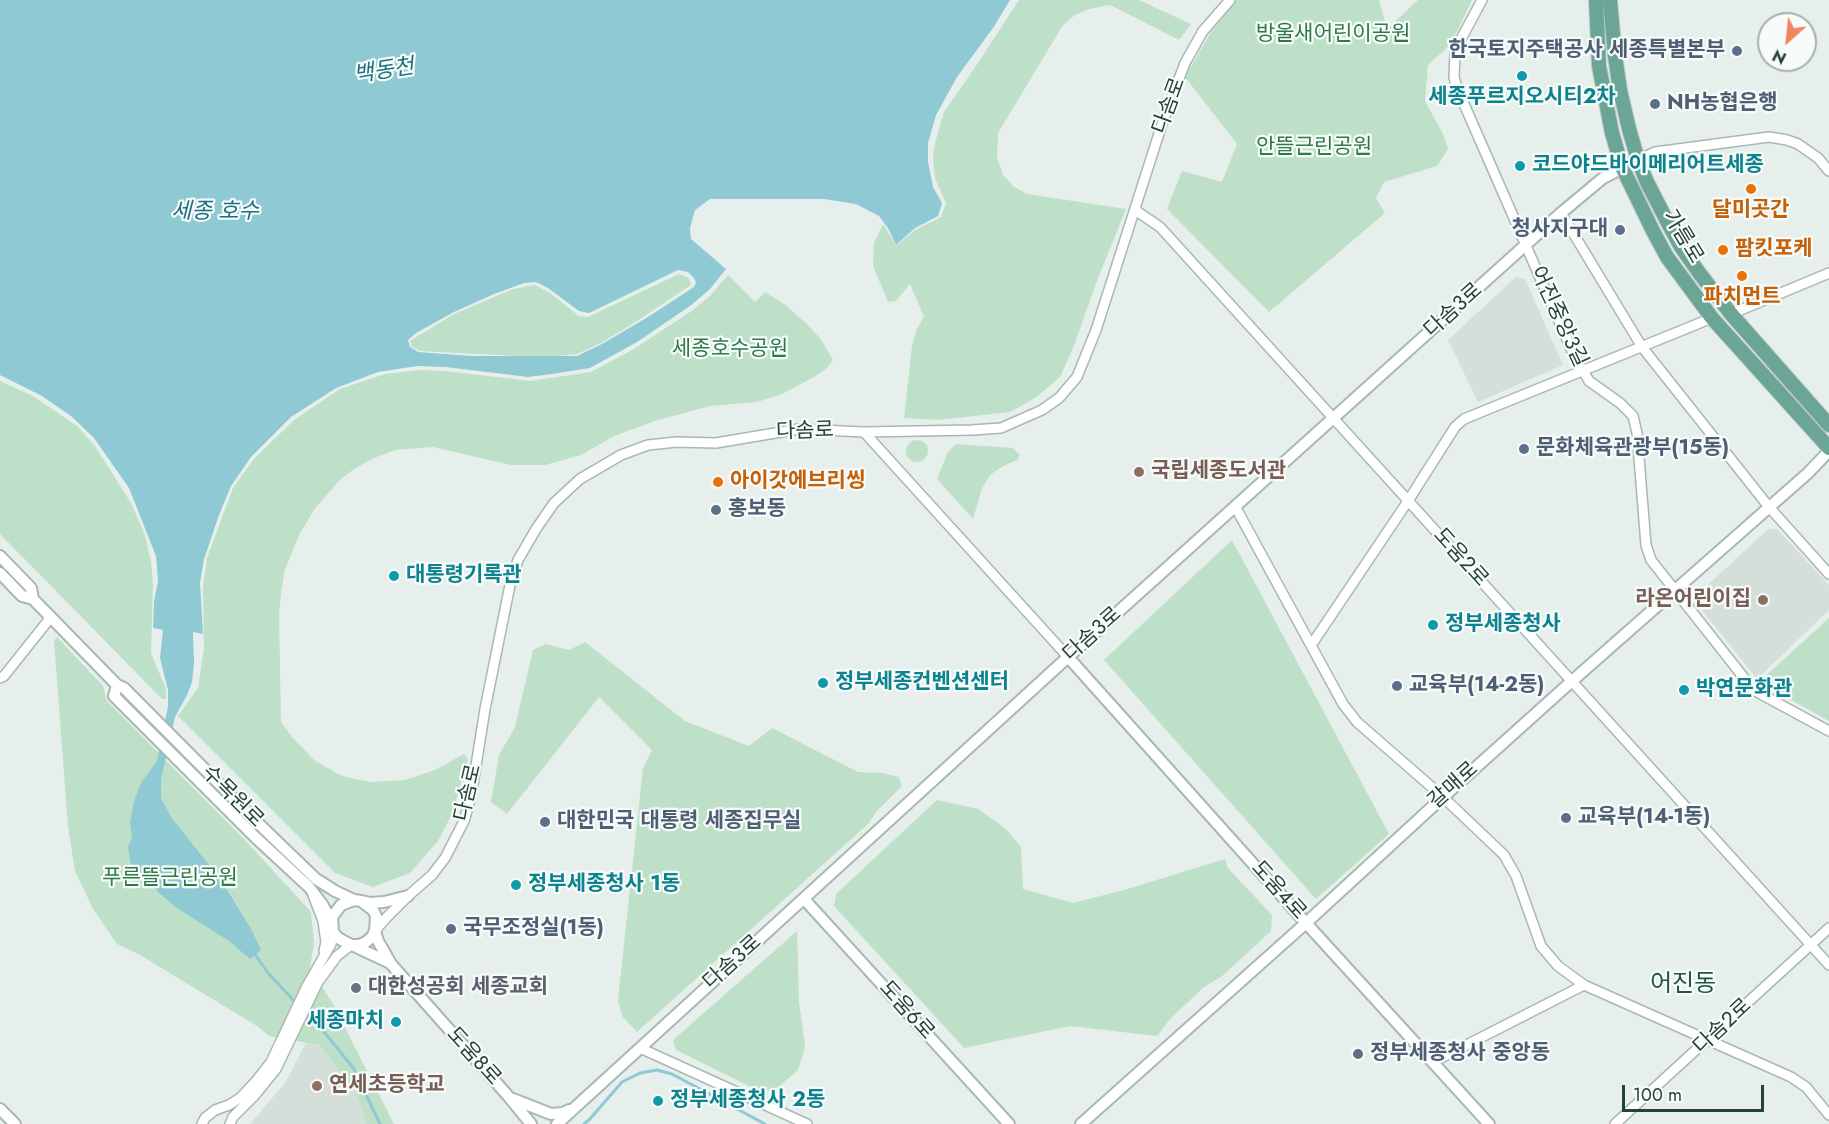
<!DOCTYPE html>
<meta charset="utf-8">
<style>
body{margin:0}
#map{position:relative;width:1829px;height:1124px;overflow:hidden;background:#e6efeb;font-family:Jost,sans-serif}
canvas{display:block}
.north{position:absolute;left:1757px;top:12px;width:60px;height:60px;box-sizing:border-box;background:#f7fbf9;border:2px solid #a3b1ad;border-radius:50%;rotate:207deg;font-size:16px;font-weight:700;line-height:24px;text-align:center;color:#24423a}
.north::after{content:'';display:block;margin:auto;width:21px;height:27px;background:#f4845f;clip-path:polygon(50% 0,100% 100%,50% 72%,0 100%)}
.scale{position:absolute;left:1622px;top:1085px;width:142px;height:27px;box-sizing:border-box;border:3px solid #24423a;border-top:0;padding-left:8px;font-size:18px;line-height:21px;white-space:nowrap;color:#24423a;-webkit-text-stroke:4px #f7fbf9;paint-order:stroke}
</style>
<div id="map">
<canvas width="1829" height="1124"></canvas>
<div class="north">N</div>
<div class="scale">100 m</div>
</div>
<script>
const ctx = document.querySelector('canvas').getContext('2d');
ctx.lineJoin = 'round';
function paint(path, color) { ctx.fillStyle = color; ctx.fill(path, 'evenodd'); }
const toPath = rows => new Path2D(rows.map(r => 'M' + r).join(''));
function strokePath(path, color, width, dash) { ctx.strokeStyle = color; ctx.lineWidth = width; ctx.lineCap = dash ? 'butt' : 'round'; ctx.setLineDash(dash || []); ctx.stroke(path); }
function label(font, color, halo, rows, align = 'center') {
  ctx.font = font + ' Jost,"Noto Sans KR",sans-serif'; ctx.lineWidth = 4.5; ctx.setLineDash([]); ctx.textBaseline = 'middle'; ctx.strokeStyle = halo; ctx.fillStyle = color; for (const [text, x, y, turn = 0] of rows) {
    ctx.save(); ctx.translate(x, y); ctx.rotate((+turn || 0) * Math.PI / 180); ctx.textAlign = isNaN(turn) ? turn : align; if (halo) ctx.strokeText(text, 0, 0); ctx.fillText(text, 0, 0); ctx.restore();
  }
}
const built = toPath([
 [1516,277,1525,279,1563,365,1478,402,1448,340],
 [1768,529,1777,529,1829,585,1829,610,1757,679,1698,605,1697,595],
 [306,1043,319,1045,355,1090,366,1124,250,1124,286,1082]
]);
const green = toPath([
 [1019,0,1139,0,1191,24,1179,40,1110,5,1089,9,1075,15,1063,25,998,133,997,157,1003,175,1014,187,1027,194,1126,209,1098,278,1073,348,1060,377,1035,398,1010,412,938,420,904,418,912,346,917,329,924,317,910,284,896,301,888,302,873,266,874,243,883,224,896,246,915,230,941,217,946,203,935,178,933,159,935,143,944,112,978,63],
 [1235,0,1379,0,1387,29,1418,0,1472,0,1451,44,1428,65,1425,101,1442,132,1448,149,1437,166,1384,182,1376,198,1385,213,1269,312,1167,209,1182,171,1222,182,1237,144,1185,77,1211,32],
 [679,274,689,278,691,285,631,325,601,343,577,354,557,356,517,356,420,351,412,347,410,341,454,314,513,289,535,285,550,293,579,316,588,317],
 [728,275,755,302,765,292,787,306,810,327,822,341,833,360,827,368,814,377,782,394,757,402,710,406,655,421,614,436,581,455,545,465,511,465,433,447,395,450,374,458,354,469,340,480,316,507,300,533,285,569,282,586,279,612,281,722,293,738,314,760,340,775,355,779,371,782,405,780,435,770,464,754,468,760,451,816,438,841,410,873,373,887,335,873,178,716,198,688,204,648,203,586,207,558,233,488,253,460,294,420,340,389,385,374,419,370,445,371,530,381,591,372,634,349,693,310,710,296],
 [0,381,33,396,77,426,95,446,131,503,145,535,151,562,153,584,151,653,166,689,166,699,162,699,0,534],
 '906 451a11 11 0 1 1 22 0a11 11 0 1 1-22 0Z',
 [956,444,1013,448,1020,455,1017,460,1003,466,990,475,982,488,973,519,937,479,948,452],
 [1232,540,1389,834,1316,899,1104,660],
 [1829,618,1829,721,1759,682],
 [57,637,103,686,107,701,244,839,311,912,314,943,310,968,333,1004,394,1124,366,1124,355,1090,319,1045,269,1036,257,1026,140,955,117,944,93,909,75,871,68,826,54,641],
 [585,642,685,721,749,746,772,728,858,772,882,773,899,777,902,786,877,811,868,824,637,1032,622,1016,618,1000,643,768,652,750,599,697,507,814,491,802,499,755,515,727,533,650,546,644,569,650],
 [937,800,978,809,1005,828,1021,847,1023,889,1073,903,1124,890,1225,859,1228,868,1272,915,1271,931,1221,977,1204,987,1171,1018,1157,1036,1070,1026,964,1048,834,906,836,894],
 [797,931,799,1001,805,1047,798,1070,776,1089,759,1091,676,1050,673,1040]
]);
const water = toPath([
 [0,0,1010,0,993,28,957,77,936,115,928,143,928,162,933,187,942,203,938,216,915,228,896,245,888,228,879,216,856,204,824,199,710,199,695,210,690,228,691,239,726,269,710,289,690,306,637,342,590,368,552,374,528,377,446,367,417,366,378,372,336,388,291,417,251,457,231,486,219,515,204,559,200,583,203,634,193,632,194,663,192,682,187,695,175,717,161,779,161,798,171,817,221,880,251,929,261,950,250,959,229,941,177,908,158,892,149,879,142,873,131,868,128,846,132,838,130,822,134,801,141,783,157,761,168,706,168,690,160,658,163,630,153,628,154,602,158,581,156,556,129,488,94,438,71,416,42,396,0,375],
 [678,270,688,272,693,277,696,282,694,287,648,317,602,344,577,356,471,356,418,352,410,347,408,340,416,333,454,312,494,294,524,283,536,282,548,288,579,311,589,313]
]);
const stream = toPath([
 [254,953,268,973,296,1003],
 [305,1012,321,1028,354,1069,380,1124],
 [584,1124,589,1120,622,1082,640,1073,657,1070,672,1074,765,1124]
]);
const minor = toPath([
 [1482,0,1460,41,1455,53,1454,77,1457,88,1573,353,1589,381,1620,403,1633,416,1637,433,1646,545,1651,560,1752,688,1759,693,1829,731],
 [1638,160,1655,152,1769,137,1787,140,1798,144,1818,158,1829,171],
 [1135,210,1160,227,1829,965],
 [1561,213,1642,347,1769,507,1829,574],
 [1731,314,1829,273],
 [864,432,1068,657],
 [1236,508,1343,704,1357,722,1443,797,1504,855,1516,876,1541,946,1558,966,1584,985,1791,1077,1806,1087,1829,1115],
 [1312,644,1408,501,1455,427,1464,419,1712,318],
 [0,678,4,676,51,617],
 [313,895,323,921,326,942,324,951],
 [375,931,385,919,408,896,432,875,445,858,464,821,471,797,485,709,510,585,518,560,536,529,554,503,580,479,621,455,648,445,677,442,716,443,799,429,864,432,972,430,1001,428,1042,410,1059,398,1077,377,1096,330,1163,121,1185,63,1203,31,1230,0],
 [640,1048,807,1124],
 [1433,1062,1584,985],
 [202,1124,205,1118,215,1110,229,1105,240,1098,257,1080,271,1062,307,986,331,944,333,932],
 [230,1124,233,1117,255,1095,276,1069,318,982,337,956,351,945],
 [1615,1124,1829,928]
]);
const tertiary = toPath([
 [0,556,31,588,33,599],
 [0,573,22,596,33,599,117,685,124,688,262,827,316,879,335,891,354,900],
 [1068,657,1306,923,1489,1124],
 [117,685,114,696,254,836,309,887,322,904,332,922],
 [804,899,1009,1124],
 [361,901,373,910,376,916,375,931,372,937,366,942,359,945,351,945,338,938,333,932,332,917,341,905,354,900,361,901,370,903,384,902,408,896],
 [375,931,378,941,391,964,509,1097,531,1124],
 [354,946,388,962],
 [513,1099,551,1114,563,1113,569,1110],
 [0,1109,15,1124],
 [557,1124,1068,657,1561,213,1603,178,1638,160],
 [1081,1124,1306,923,1443,797,1572,681,1808,473,1829,451]
]);
const primary = toPath([
 [1596,0,1599,66,1612,133,1622,167,1653,231,1667,257,1712,318,1829,448],
 [1610,0,1615,56,1620,90,1629,129,1638,160,1647,182,1669,225,1681,247,1700,274,1731,314,1829,425]
]);
const markers = [
 [1737,51,6,"#5c6f8a"],
 [1522,76,6,"#0f9aa8"],
 [1655,104,6,"#5c6f8a"],
 [1520,166,6,"#0f9aa8"],
 [1751,189,6,"#e8710a"],
 [1620,230,6,"#5c6f8a"],
 [1723,250,6,"#e8710a"],
 [1742,276,6,"#e8710a"],
 [1524,449,6,"#5c6f8a"],
 [1139,472,6,"#8d6e63"],
 [718,482,6,"#e8710a"],
 [716,510,6,"#5c6f8a"],
 [394,576,6,"#0f9aa8"],
 [1763,600,6,"#8d6e63"],
 [1433,625,6,"#0f9aa8"],
 [823,683,6,"#0f9aa8"],
 [1397,686,6,"#5c6f8a"],
 [1684,690,6,"#0f9aa8"],
 [1566,818,6,"#5c6f8a"],
 [545,822,6,"#5c6f8a"],
 [516,885,6,"#0f9aa8"],
 [451,929,6,"#5c6f8a"],
 [356,988,6,"#6b7280"],
 [396,1022,6,"#0f9aa8"],
 [1358,1054,6,"#5c6f8a"],
 [317,1086,6,"#8d6e63"],
 [658,1101,6,"#0f9aa8"]
];
const parkNames = [
 ["방울새어린이공원",1333,35],
 ["안뜰근린공원",1314,148],
 ["세종호수공원",730,350],
 ["푸른뜰근린공원",170,879]
];
const serviceNames = [
 ["한국토지주택공사 세종특별본부",1725,51,"right"],
 ["NH농협은행",1667,104],
 ["청사지구대",1608,230,"right"],
 ["문화체육관광부(15동)",1536,449],
 ["홍보동",728,510],
 ["교육부(14-2동)",1409,686],
 ["교육부(14-1동)",1578,818],
 ["대한민국 대통령 세종집무실",557,822],
 ["국무조정실(1동)",463,929],
 ["정부세종청사 중앙동",1370,1054]
];
const cultureNames = [
 ["세종푸르지오시티2차",1522,98,"center"],
 ["코드야드바이메리어트세종",1532,166],
 ["대통령기록관",406,576],
 ["정부세종청사",1445,625],
 ["정부세종컨벤션센터",835,683],
 ["박연문화관",1696,690],
 ["정부세종청사 1동",528,885],
 ["세종마치",384,1022,"right"],
 ["정부세종청사 2동",670,1101]
];
const streetNames = [
 ["다솜로",1170,106,-70],
 ["가름로",1682,237,59],
 ["다솜3로",1454,311,-42],
 ["어진중앙3길",1558,317,65],
 ["다솜로",805,432,-2],
 ["도움2로",1460,558,48],
 ["다솜3로",1093,635,-42],
 ["갈매로",1454,786,-42],
 ["다솜로",469,793,-77],
 ["수목원로",232,797,45],
 ["도움4로",1278,891,48],
 ["다솜3로",733,963,-42],
 ["도움6로",906,1011,48],
 ["다솜2로",1723,1027,-43],
 ["도움8로",473,1057,48]
];
const foodNames = [
 ["달미곳간",1751,211],
 ["팜킷포케",1735,250,"left"],
 ["파치먼트",1742,298],
 ["아이갓에브리씽",730,482,"left"]
];
const educationNames = [
 ["국립세종도서관",1151,472],
 ["라온어린이집",1751,600,"right"],
 ["연세초등학교",329,1086]
];
const worshipNames = [
 ["대한성공회 세종교회",368,988]
];
const waterNames = [
 ["백동천",384,72,-9],
 ["세종 호수",215,213]
];
const quarterNames = [
 ["어진동",1683,985]
];
paint(built, '#d4dfda');
paint(green, '#bfe0c8');
paint(water, '#8ec9d4');
strokePath(stream, '#8ec9d4', 3);
strokePath(minor, '#a8b8b2', 12);
strokePath(tertiary, '#a8b8b2', 14);
strokePath(primary, '#c2cac8', 16);
strokePath(minor, '#fff', 9);
strokePath(tertiary, '#fff', 10);
strokePath(primary, '#6aa596', 14);
for (const [x, y, r, color] of markers) { const dot = new Path2D(); dot.arc(x, y, r, 0, 2 * Math.PI); ctx.fillStyle = color; ctx.fill(dot); strokePath(dot, '#f7fbf9', 2); }
label('21px', '#2d7a4b', '#f7fbf9', parkNames);
label('bold 21px', '#4e5e75', '#f7fbf9', serviceNames, 'left');
label('bold 21px', '#0d838f', '#f7fbf9', cultureNames, 'left');
label('21px', '#24423a', '#f7fbf9', streetNames);
label('bold 21px', '#c56008', '#f7fbf9', foodNames);
label('bold 21px', '#785e54', '#f7fbf9', educationNames, 'left');
label('bold 21px', '#5b616d', '#f7fbf9', worshipNames, 'left');
label('italic 22px', '#1c6f80', '#f7fbf9', waterNames);
label('24px', '#1f5548', '#f7fbf9', quarterNames);
</script>
